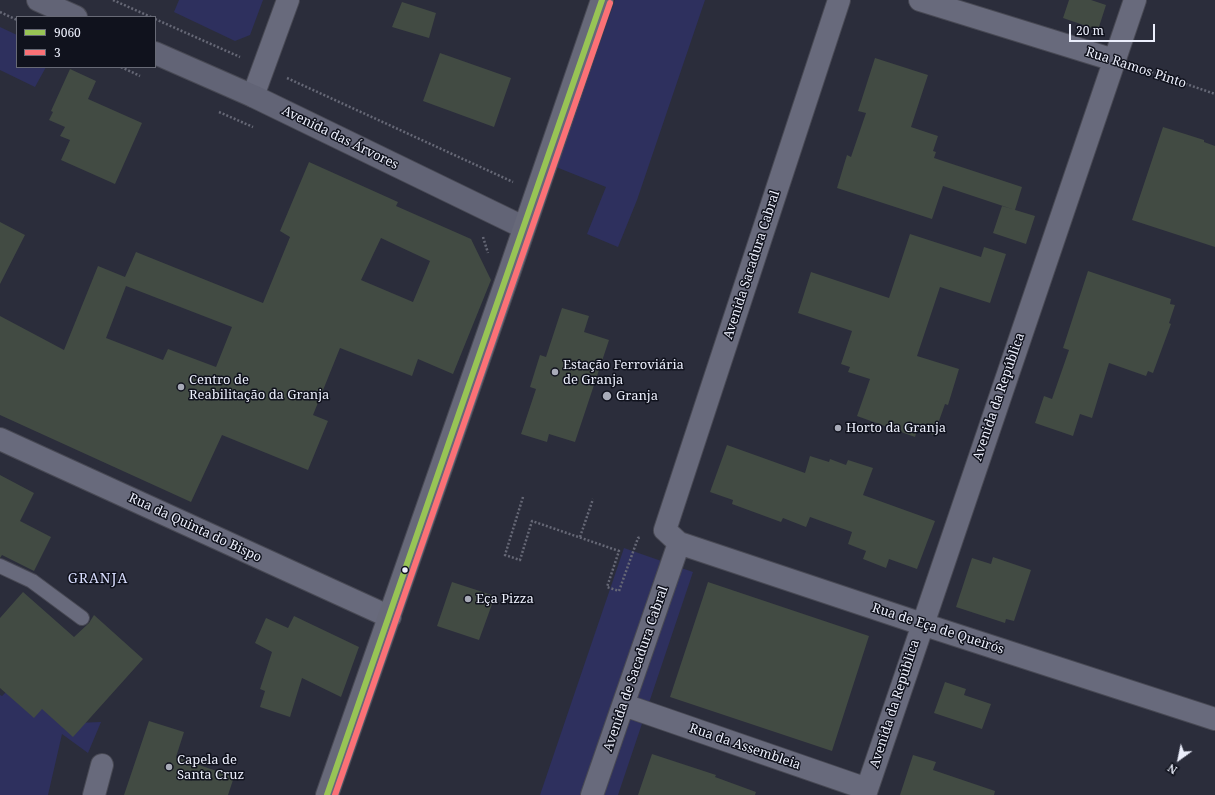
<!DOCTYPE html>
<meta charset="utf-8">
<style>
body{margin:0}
#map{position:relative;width:1215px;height:795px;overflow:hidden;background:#2b2d3b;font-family:"Noto Serif",serif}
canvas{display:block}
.legend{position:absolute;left:16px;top:16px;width:140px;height:52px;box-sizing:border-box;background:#10121d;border:1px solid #686a76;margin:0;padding:5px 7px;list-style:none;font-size:12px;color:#eceffc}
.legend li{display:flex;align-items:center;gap:8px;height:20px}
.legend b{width:20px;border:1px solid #686a76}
.north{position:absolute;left:1159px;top:739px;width:40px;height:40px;-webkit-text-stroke:3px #10121d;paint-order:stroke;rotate:213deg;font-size:11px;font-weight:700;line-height:16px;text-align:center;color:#eceffc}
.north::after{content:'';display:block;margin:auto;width:14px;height:18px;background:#eceffc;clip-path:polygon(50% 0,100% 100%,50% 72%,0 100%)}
.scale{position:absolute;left:1069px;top:24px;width:86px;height:18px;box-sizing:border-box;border:2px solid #eceffc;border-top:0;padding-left:5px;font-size:12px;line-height:14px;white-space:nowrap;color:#eceffc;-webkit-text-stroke:3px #10121d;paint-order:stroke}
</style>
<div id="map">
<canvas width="1215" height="795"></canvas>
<ul class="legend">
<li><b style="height:5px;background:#98c455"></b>9060</li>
<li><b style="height:5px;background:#fb7176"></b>3</li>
</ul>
<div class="north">N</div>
<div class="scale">20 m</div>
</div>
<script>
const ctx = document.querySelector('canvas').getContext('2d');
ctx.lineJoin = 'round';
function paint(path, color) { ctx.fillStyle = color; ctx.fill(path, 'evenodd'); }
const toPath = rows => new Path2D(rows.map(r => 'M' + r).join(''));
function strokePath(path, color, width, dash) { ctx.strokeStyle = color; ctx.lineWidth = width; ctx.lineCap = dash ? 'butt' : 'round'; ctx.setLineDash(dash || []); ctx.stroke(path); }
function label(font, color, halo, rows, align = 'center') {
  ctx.font = font + ' "Noto Serif",serif'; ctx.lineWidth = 3; ctx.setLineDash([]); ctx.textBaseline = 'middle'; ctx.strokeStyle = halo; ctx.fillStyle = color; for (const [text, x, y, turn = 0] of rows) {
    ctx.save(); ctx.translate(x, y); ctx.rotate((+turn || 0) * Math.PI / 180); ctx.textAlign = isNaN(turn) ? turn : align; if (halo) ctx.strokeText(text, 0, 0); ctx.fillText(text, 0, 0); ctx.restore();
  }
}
const green = toPath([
 [179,0,263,0,250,35,235,41,174,12],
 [615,0,705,0,637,200,618,247,587,234,606,187,556,167],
 [0,27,17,35,17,67,46,67,35,87,0,70],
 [624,548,693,572,618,795,540,795],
 [9,689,41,703,75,723,101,722,88,753,62,734,48,795,0,795,0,695,2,696]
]);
const building = toPath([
 [1069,0,1091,0,1106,5,1098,30,1063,18],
 [402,2,436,13,429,38,392,27],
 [440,53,511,78,494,127,423,101],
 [875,58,928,75,911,127,938,136,933,151,936,152,934,158,1022,187,1015,210,943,186,932,219,837,188,847,155,851,157,866,113,858,111],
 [70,69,96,81,88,99,142,123,115,184,61,160,70,140,60,136,65,127,49,120,53,112,51,111],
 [1163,127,1204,140,1204,142,1215,146,1215,247,1132,220],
 [309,162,398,202,396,206,471,239,491,280,453,374,418,359,412,376,340,348,313,415,328,421,308,470,222,435,191,502,0,415,0,316,64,350,98,266,125,277,136,252,263,303,290,237,280,231],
 [381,238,430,261,413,302,361,280],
 [126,286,232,327,216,367,168,349,163,360,106,338],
 [1002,206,1035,216,1026,244,993,233],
 [0,222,25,235,0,284],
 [910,234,981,257,984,247,1006,254,990,303,940,287,917,356,959,369,948,405,945,404,934,435,917,430,915,437,857,416,870,379,848,372,850,367,841,364,852,331,798,313,811,272,889,298],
 [1088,271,1171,299,1170,304,1175,305,1169,323,1171,324,1153,373,1148,371,1146,376,1109,363,1092,418,1080,414,1073,436,1035,423,1044,396,1052,399,1069,350,1063,348],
 [562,308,589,316,584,332,609,340,575,442,549,434,547,442,521,434,536,389,530,387,540,355,546,357],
 [727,445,805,473,810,456,829,462,830,459,846,465,848,460,873,468,863,495,935,521,917,569,889,559,886,568,863,559,866,551,848,544,852,532,810,517,806,527,783,518,781,522,732,504,733,500,710,492],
 [0,475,34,493,20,521,51,537,34,571,2,555,0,558],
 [993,557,1031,570,1014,621,1006,619,1005,623,956,607,972,558,991,564],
 [452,582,495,596,479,640,437,626],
 [708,582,869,636,832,751,670,697],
 [23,592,74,637,89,623,94,615,143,659,73,737,42,709,34,718,0,688,0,618],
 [294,616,359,647,341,697,302,678,290,717,260,707,265,691,260,689,272,652,255,643,266,618,288,628],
 [945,682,966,689,964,695,991,704,982,729,934,713],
 [149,721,184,732,176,757,234,777,228,795,124,795],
 [652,754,716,775,715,777,756,792,755,795,638,795],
 [913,755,936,762,933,770,995,791,994,795,900,795]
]);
const path = toPath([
 [113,0,151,17],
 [0,12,17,20],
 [155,19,240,57],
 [121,67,140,76],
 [1140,68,1215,94],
 [287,78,513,182],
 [219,112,253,127],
 [483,237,488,253],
 [523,497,505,555,520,560,532,521,619,551,607,587,619,591,638,538,641,537],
 [580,537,593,499]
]);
const service = toPath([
 [0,566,32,581,82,618]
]);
const minor = toPath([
 [839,0,665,530,679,543,922,624,1215,719],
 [920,0,1114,60],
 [253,96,288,0],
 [0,439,390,617],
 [624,705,867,789],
 [94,795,102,765],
 [592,795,679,543],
 [865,795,1135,0]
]);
const secondary = toPath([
 [38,0,76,17],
 [155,53,253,96,523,227]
]);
const primary = toPath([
 [327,795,509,273,602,0]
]);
const bus1 = toPath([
 [327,795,602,0]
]);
const bus2 = toPath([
 [335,795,610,3]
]);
const markers = [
 [555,372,4,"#a8abb8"],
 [181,387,4,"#a8abb8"],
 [607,396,5,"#a8abb8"],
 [838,428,4,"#a8abb8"],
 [405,570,3.5,"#eceffc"],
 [468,599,4,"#a8abb8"],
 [169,767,4,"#a8abb8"]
];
const streetNames = [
 ["Rua Ramos Pinto",1136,68,18],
 ["Avenida das Árvores",340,138,26],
 ["Avenida Sacadura Cabral",752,265,-72],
 ["Avenida da República",999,397,-71],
 ["Rua da Quinta do Bispo",195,528,25],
 ["Rua de Eça de Queirós",938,629,18],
 ["Avenida de Sacadura Cabral",636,669,-71],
 ["Avenida da República",895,704,-72],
 ["Rua da Assembleia",745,747,19]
];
const poiNames = [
 ["Estação Ferroviária",563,365],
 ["de Granja",563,380],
 ["Centro de",189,380],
 ["Reabilitação da Granja",189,395],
 ["Granja",616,396],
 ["Horto da Granja",846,428],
 ["Eça Pizza",476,599],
 ["Capela de",177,760],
 ["Santa Cruz",177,775]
];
const neighbourhoodNames = [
 ["GRANJA",98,579]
];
paint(green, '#2e305e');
paint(building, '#424b43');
strokePath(service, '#484954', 16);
strokePath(minor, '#484954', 24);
strokePath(secondary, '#484954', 24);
strokePath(primary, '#484954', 24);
strokePath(path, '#666876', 2.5, [2, 2]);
strokePath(service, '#686a7c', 14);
strokePath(minor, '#686a7c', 22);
strokePath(secondary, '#626476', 22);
strokePath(primary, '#676979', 22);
strokePath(bus1, '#98c455', 6);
strokePath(bus2, '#fb7176', 6);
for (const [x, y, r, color] of markers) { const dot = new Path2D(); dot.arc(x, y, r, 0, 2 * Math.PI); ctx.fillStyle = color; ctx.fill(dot); strokePath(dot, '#10121d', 1.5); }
label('13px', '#eceffc', '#10121d', streetNames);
label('13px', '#eceffc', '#10121d', poiNames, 'left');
ctx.letterSpacing = '1px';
label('14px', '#d8ddfe', '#10121d', neighbourhoodNames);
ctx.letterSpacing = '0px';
</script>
